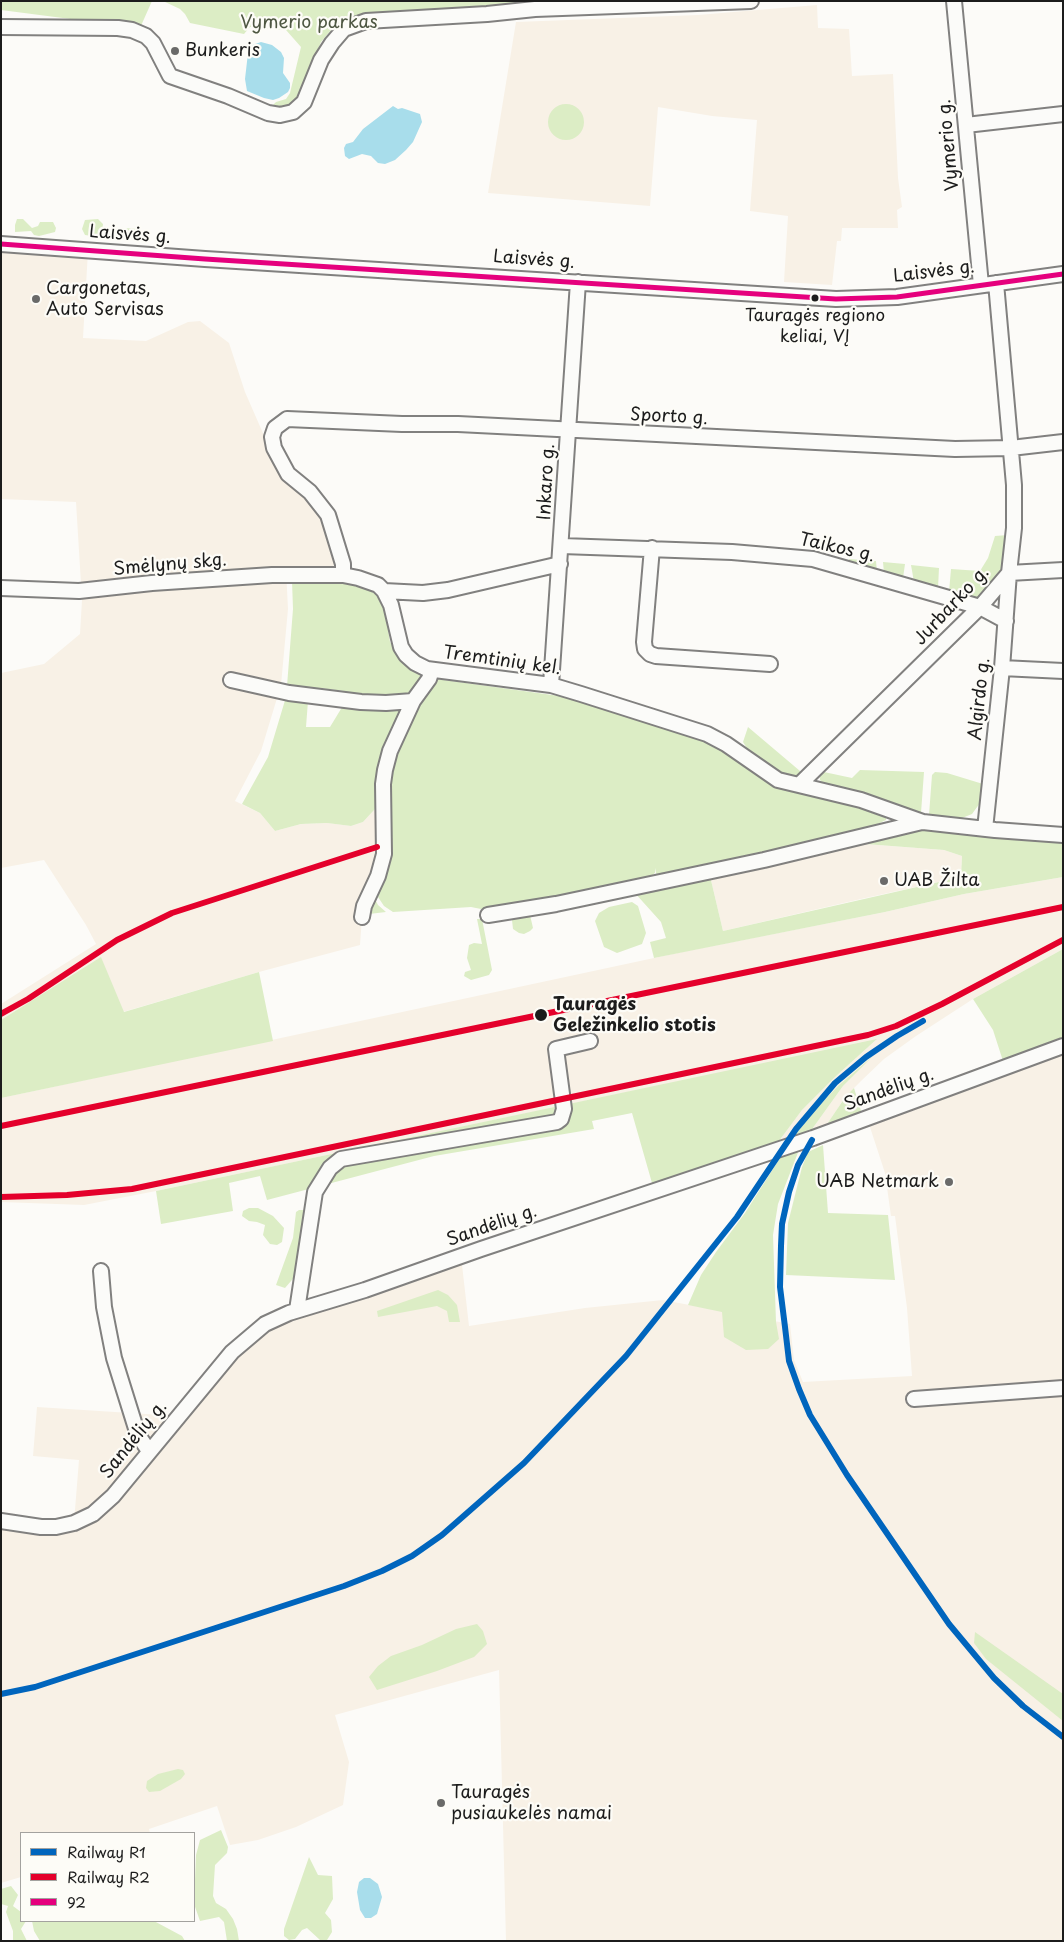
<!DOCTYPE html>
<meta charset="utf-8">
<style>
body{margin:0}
#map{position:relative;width:1064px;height:1942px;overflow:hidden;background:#fcfbf8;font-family:"Playpen Sans",sans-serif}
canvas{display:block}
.frame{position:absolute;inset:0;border:2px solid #1c1c1c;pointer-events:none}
.legend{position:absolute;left:20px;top:1832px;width:175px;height:90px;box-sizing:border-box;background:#fdfcf7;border:1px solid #a3a29f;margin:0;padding:6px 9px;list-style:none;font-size:15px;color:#1c1c1c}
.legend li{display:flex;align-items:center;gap:10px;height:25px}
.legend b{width:25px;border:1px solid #a3a29f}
</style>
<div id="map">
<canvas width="1064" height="1942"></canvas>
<div class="frame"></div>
<ul class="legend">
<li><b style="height:6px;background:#0065bd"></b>Railway R1</li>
<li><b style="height:6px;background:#e4002b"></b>Railway R2</li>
<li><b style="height:6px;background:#e5007d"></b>92</li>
</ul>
</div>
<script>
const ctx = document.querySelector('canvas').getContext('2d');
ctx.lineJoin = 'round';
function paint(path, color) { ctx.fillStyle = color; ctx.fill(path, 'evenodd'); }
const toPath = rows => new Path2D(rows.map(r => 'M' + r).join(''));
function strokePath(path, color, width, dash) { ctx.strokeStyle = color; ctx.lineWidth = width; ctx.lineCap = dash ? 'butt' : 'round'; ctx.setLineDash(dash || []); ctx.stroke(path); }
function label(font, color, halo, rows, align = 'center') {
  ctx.font = font + ' "Playpen Sans",sans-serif'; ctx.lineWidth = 4.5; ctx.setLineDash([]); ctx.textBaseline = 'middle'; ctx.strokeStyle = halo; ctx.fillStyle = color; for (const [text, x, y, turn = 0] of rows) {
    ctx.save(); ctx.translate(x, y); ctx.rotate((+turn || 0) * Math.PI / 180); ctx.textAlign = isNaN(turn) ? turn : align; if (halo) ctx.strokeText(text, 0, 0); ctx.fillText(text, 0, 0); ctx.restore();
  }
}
const built = toPath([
 [817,5,818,28,849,29,852,76,893,74,898,178,902,207,897,210,898,228,842,228,841,241,837,241,832,285,784,282,788,216,750,211,757,120,712,116,658,107,650,206,488,193,516,22,698,15],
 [1,245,88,251,83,338,146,341,188,322,200,321,229,343,245,392,276,463,314,504,325,519,338,561,331,569,286,570,288,609,281,685,261,751,235,801,260,813,275,831,301,824,327,823,351,826,363,822,375,809,383,810,384,854,362,917,360,945,259,972,123,1012,101,958,1,1020,1,1004,96,944,86,925,44,860,1,868,1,673,44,664,80,634,82,600,76,502,1,499],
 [865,844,944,850,962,856,961,877,861,899,723,931,710,876],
 [1063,877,1063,949,973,999,916,1036,884,1059,861,1081,846,1096,825,1127,810,1132,843,1086,870,1058,839,1085,814,1111,792,1138,776,1145,802,1110,835,1077,876,1040,156,1191,84,1205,1,1202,1,1098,682,952,885,912,964,894],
 [1063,1046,1063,1941,506,1941,499,1670,335,1715,349,1762,343,1805,296,1827,258,1840,230,1845,217,1806,149,1829,150,1833,21,1833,21,1877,1,1883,1,1521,74,1522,79,1460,33,1456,37,1407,177,1416,265,1325,461,1256,469,1326,585,1308,663,1300,790,1324,794,1360,803,1382,912,1376,907,1308,895,1216,891,1216,885,1173,867,1118]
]);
const green = toPath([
 [1,1,152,1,140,28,1,10],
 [163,1,606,1,364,13,337,23,321,42,296,102,289,109,274,110,272,106,276,102,286,99,290,93,301,47,286,30,250,27,244,34,190,23,185,14,180,9],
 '548 122a18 18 0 1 1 36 0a18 18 0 1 1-36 0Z',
 [17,219,23,219,32,228,38,226,40,222,53,222,56,228,55,232,39,236,34,235,31,231,15,232,15,225],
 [98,219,103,224,102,234,99,237,85,235,82,229,85,220],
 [124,228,138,229,140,232,139,236,137,239,124,238,122,230],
 [1008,535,1002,572,977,600,949,592,951,569,980,571,988,558,995,536],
 [849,559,876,561,877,572,849,563],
 [883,562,905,564,903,578,884,573],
 [911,565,939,568,938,588,914,582],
 [292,581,321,581,361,586,379,596,384,604,390,642,403,661,423,675,421,684,407,694,385,698,352,696,344,691,319,688,309,689,287,686,293,609],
 [437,679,574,698,701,738,827,796,883,813,886,816,886,820,867,829,657,877,655,868,655,873,650,877,636,881,481,909,471,907,393,912,384,906,378,897,386,788,394,754,426,693],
 [286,697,308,701,306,727,330,727,344,704,401,708,403,711,375,809,363,822,351,826,327,823,301,824,275,831,260,813,242,804,268,757],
 [748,727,800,771,800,774,797,778,782,773,768,766,750,753,743,742],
 [860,770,924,772,921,813,887,803,861,792,824,784,820,780,820,776,824,772,852,778],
 [935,772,947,773,983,784,980,803,972,814,962,818,929,815,932,775],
 [929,828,984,836,1063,842,1063,877,964,894,885,912,654,958,650,942,666,938,661,922,634,892,710,876,723,931,961,877,962,856,944,850,865,844,884,837],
 [373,895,378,905,386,912,369,914],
 [632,902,638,906,646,933,642,944,617,953,604,947,595,921,599,913,609,907],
 [530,915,533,928,530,931,524,934,519,933,513,929,512,920,515,916],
 [477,919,482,919,492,970,489,975,471,980,464,976,465,972,471,970,467,958,469,945,474,943,482,944],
 [1063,949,1063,1039,1003,1061,993,1030,973,999],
 [101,957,124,1012,259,972,273,1041,1,1098,1,1020],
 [877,1039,835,1077,802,1110,776,1145,652,1183,632,1113,592,1121,594,1129,434,1156,267,1200,260,1176,229,1183,233,1211,161,1224,156,1191],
 [874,1055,843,1086,810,1132,792,1138,814,1111,839,1085],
 [854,1088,862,1114,825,1127,846,1096],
 [823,1145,828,1213,888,1215,895,1280,786,1275,788,1223,802,1167,808,1152],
 [799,1150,778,1204,773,1235,776,1322,779,1339,768,1349,746,1350,724,1337,722,1312,688,1305,701,1275,716,1252,745,1213,780,1158],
 [249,1208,258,1208,273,1216,284,1228,282,1242,277,1245,270,1244,263,1235,265,1225,257,1222,249,1221,242,1216,243,1211],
 [299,1210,304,1210,307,1214,298,1273,285,1288,276,1285,293,1238,296,1212],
 [438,1290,448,1295,457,1305,460,1322,449,1322,447,1311,437,1306,378,1317,377,1311],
 [477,1624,483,1631,487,1644,474,1657,437,1671,377,1690,369,1677,378,1666,391,1656,422,1645,456,1629],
 [975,1632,1063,1694,1063,1721,986,1659,974,1643],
 [178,1769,183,1770,185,1774,181,1779,160,1791,149,1792,146,1788,147,1781,158,1774],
 [221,1830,228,1847,227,1853,215,1865,213,1896,216,1903,226,1909,233,1919,237,1929,239,1941,227,1941,224,1922,219,1917,200,1921,194,1904,196,1855,200,1840],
 [309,1857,318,1875,332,1876,333,1899,325,1913,331,1920,332,1932,327,1940,320,1940,307,1928,302,1930,295,1939,289,1940,284,1936,284,1929],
 [11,1886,18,1895,13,1906,21,1912,21,1921,26,1921,21,1929,27,1941,13,1941,13,1931,6,1912,8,1906,1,1904,1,1889],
 [32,1921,154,1921,182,1936,185,1941,40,1941,34,1931]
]);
const water = toPath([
 [261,42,272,45,281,52,284,58,283,73,290,83,290,88,288,92,279,98,273,100,264,98,247,91,245,79,248,53,252,45],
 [393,106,398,109,402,108,420,114,422,122,413,142,406,150,395,160,385,164,378,163,371,156,362,154,349,159,345,156,344,148,346,144,353,142,363,129],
 [364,1878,370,1878,378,1884,382,1897,377,1914,371,1918,365,1918,360,1910,357,1892,359,1882]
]);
const minor = toPath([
 [954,1,981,285],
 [1,27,118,28,132,30,146,36,153,43,170,76,228,96,268,113,280,115,293,112,304,102,321,60,332,43,344,29,366,21,487,14,535,9,751,1],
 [966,125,1063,114],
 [1,244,205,259,836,299,897,297,1063,274],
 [562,546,732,552,813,559,980,607,1006,621],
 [652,548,644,642,645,649,650,654,656,656,770,664],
 [343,575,343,564,328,515,310,492,288,474,274,448,272,437,275,428,287,419,402,424,458,424,955,449,1011,448,1063,442],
 [1,588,79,591,152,583,272,575,343,575,358,578,378,585,384,591,391,605,401,647,406,655,415,663,427,669,551,685,581,694,707,734,726,744,778,780,861,800,923,822,995,830,1063,835],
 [384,591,423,593,448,590,560,564],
 [1002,668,1063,671],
 [231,680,289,693,361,702,386,703,413,701,429,679,432,670],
 [551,685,578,282],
 [799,785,980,607,1009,573,1014,528,1014,485,996,283],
 [985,829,1002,668,1009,573,1063,570],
 [488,915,556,904,764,860,922,822],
 [362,917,364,906,378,876,384,854,383,784,385,770,390,751,413,701],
 [101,1271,104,1307,114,1358,138,1435,149,1451],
 [297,1310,315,1192,330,1168,341,1159,557,1122,561,1119,564,1109,556,1049,590,1041],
 [914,1399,1063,1388],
 [1,1521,41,1527,56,1527,74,1523,93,1514,113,1496,232,1352,265,1324,289,1313,365,1290,481,1249,813,1138,1063,1046]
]);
const bus1 = toPath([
 [1,244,205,259,836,299,897,297,1063,274]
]);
const rail1 = toPath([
 [812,1140,798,1165,789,1192,782,1224,781,1246,780,1287,785,1327,789,1361,799,1389,810,1415,847,1475,949,1624,994,1678,1023,1706,1063,1737],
 [1,1694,35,1687,344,1586,382,1571,412,1556,442,1535,524,1463,626,1356,737,1217,796,1129,835,1083,866,1057,897,1036,923,1021]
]);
const rail2 = toPath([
 [1,1014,28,999,117,940,172,913,377,847],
 [1,1126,1063,907],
 [1,1197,67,1195,132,1189,868,1035,896,1026,942,1004,1063,940]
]);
const markers = [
 [175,51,5,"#6a6a69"],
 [815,298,4.5,"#1c1c1c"],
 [36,299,5,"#6a6a69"],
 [884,881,5,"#6a6a69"],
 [541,1015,7,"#1c1c1c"],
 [949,1182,5,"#6a6a69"],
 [441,1803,5,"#6a6a69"]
];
const busNames = [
 ["Tauragės regiono",815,316],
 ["keliai, VĮ",815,337]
];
const parkNames = [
 ["Vymerio parkas",309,23]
];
const poiNames = [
 ["Bunkeris",185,51],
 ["Cargonetas,",46,289],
 ["Auto Servisas",46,310],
 ["UAB Žilta",894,881],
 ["UAB Netmark",939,1182,"right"],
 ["Tauragės",451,1793],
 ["pusiaukelės namai",451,1814]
];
const streetNames = [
 ["Vymerio g.",949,145,-95],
 ["Laisvės g.",130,235,4],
 ["Laisvės g.",534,260,4],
 ["Laisvės g.",934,272,-7],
 ["Sporto g.",669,417,3],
 ["Inkaro g.",547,482,-87],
 ["Taikos g.",837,548,13],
 ["Smėlynų skg.",170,565,-5],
 ["Jurbarko g.",952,606,-47],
 ["Tremtinių kel.",502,661,8],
 ["Algirdo g.",980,699,-84],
 ["Sandėlių g.",889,1090,-20],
 ["Sandėlių g.",492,1226,-19],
 ["Sandėlių g.",134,1440,-51]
];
const stopNames = [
 ["Tauragės",553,1005],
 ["Geležinkelio stotis",553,1026]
];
paint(built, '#f8f1e6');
paint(green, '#dcedc5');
paint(water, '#a8ddeb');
strokePath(minor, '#81807f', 18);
strokePath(minor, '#fbfbf9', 14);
strokePath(bus1, '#e5007d', 5);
strokePath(rail1, '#0065bd', 6);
strokePath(rail2, '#e4002b', 6);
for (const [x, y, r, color] of markers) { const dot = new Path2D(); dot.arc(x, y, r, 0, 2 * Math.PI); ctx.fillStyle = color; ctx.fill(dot); strokePath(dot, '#fdfcf7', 2); }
label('17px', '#1c1c1c', '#fdfcf7', busNames);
label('18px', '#4e5742', '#fdfcf7', parkNames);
label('18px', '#1c1c1c', '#fdfcf7', poiNames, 'left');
label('18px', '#1c1c1c', '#fdfcf7', streetNames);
label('bold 18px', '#1c1c1c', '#fdfcf7', stopNames, 'left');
</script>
